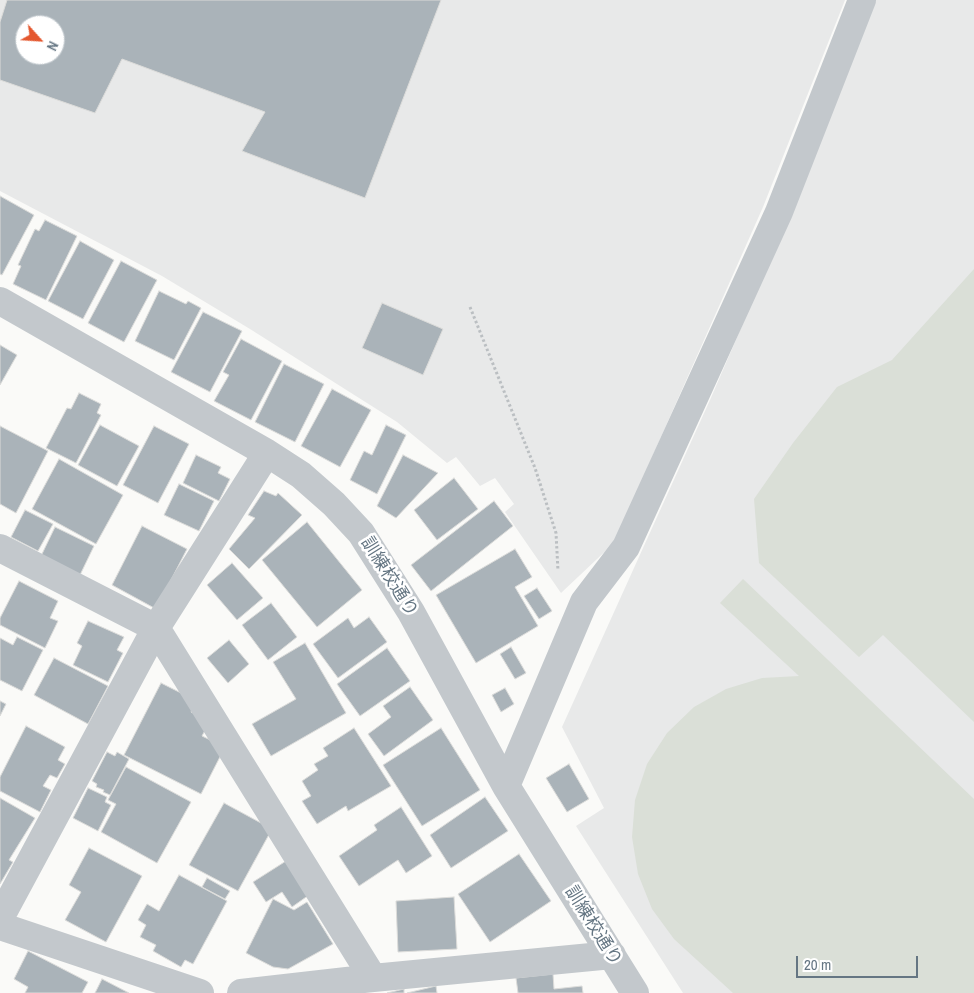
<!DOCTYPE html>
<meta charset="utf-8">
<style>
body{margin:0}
#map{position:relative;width:974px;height:993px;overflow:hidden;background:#fafaf8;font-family:"Archivo Narrow",sans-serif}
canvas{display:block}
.north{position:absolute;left:15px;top:15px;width:50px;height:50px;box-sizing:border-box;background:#fff;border:1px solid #c1c8cd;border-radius:50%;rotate:116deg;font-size:14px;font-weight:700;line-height:20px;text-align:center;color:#657683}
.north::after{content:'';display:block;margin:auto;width:18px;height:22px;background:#e4572e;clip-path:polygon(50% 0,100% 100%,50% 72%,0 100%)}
.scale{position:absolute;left:796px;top:956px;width:122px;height:22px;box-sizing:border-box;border:2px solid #657683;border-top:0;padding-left:6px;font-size:15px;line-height:18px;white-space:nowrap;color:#657683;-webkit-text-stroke:4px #fff;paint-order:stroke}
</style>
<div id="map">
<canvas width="974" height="993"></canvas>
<div class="north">N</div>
<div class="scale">20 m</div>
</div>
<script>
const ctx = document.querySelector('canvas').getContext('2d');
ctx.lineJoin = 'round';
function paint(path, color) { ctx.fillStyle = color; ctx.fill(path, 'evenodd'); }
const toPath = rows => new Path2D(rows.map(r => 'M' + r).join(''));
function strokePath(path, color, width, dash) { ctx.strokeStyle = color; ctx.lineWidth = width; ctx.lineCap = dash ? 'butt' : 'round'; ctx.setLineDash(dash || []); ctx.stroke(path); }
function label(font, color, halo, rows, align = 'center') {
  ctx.font = font + ' "Archivo Narrow","Noto Sans JP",sans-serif'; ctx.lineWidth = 5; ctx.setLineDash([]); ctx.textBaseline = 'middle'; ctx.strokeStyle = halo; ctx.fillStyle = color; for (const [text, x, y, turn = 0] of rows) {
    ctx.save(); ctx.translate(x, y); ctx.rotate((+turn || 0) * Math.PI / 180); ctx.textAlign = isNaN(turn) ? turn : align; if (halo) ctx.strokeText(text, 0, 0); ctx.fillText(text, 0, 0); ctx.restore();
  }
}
const built = toPath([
 [0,0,845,0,763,207,614,543,561,593,505,512,514,504,495,478,480,486,456,457,447,463,397,422,250,329,162,276,0,191],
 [25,25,55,25,55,55,25,55],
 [876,0,974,0,974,993,683,993,576,826,604,808,562,727,710,400,798,196]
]);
const green = toPath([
 [974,269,974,722,883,635,859,657,759,563,754,499,793,443,837,387,892,360],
 [743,579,974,799,974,993,733,993,674,939,652,909,638,874,632,837,635,800,647,764,667,733,694,707,726,689,762,678,799,676,720,603]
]);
const building = toPath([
 [7,0,441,0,365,198,242,151,265,112,122,59,95,113,0,80,0,22,7,0],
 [25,25,55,25,55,55,25,55,25,25],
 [0,196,34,215,2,275,0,274,0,196],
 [45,220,77,236,46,300,13,284,21,266,18,265,35,229,39,231,45,220],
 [80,241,114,260,83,319,48,301,80,241],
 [121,261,157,280,124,342,88,323,121,261],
 [159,291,186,304,188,301,201,308,174,360,135,341,159,291],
 [382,303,443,329,423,375,362,348,382,303],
 [203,312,242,331,210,392,171,372,203,312],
 [241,339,282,361,251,420,214,401,229,375,223,372,241,339],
 [0,345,17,355,0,385,0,345],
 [284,364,324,384,295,442,255,422,284,364],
 [332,389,371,410,340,467,301,446,332,389],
 [79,393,101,404,97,413,101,415,76,463,46,448,67,408,71,409,79,393],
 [100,425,139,446,117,486,78,465,100,425],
 [386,425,406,435,377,494,350,480,364,451,372,455,386,425],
 [0,426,48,451,16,513,0,504,0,426],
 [154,426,189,444,158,503,123,485,154,426],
 [196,455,221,467,218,473,230,479,219,501,183,483,196,455],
 [403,455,438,473,396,518,377,506,403,455],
 [59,459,123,495,96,544,32,509,59,459],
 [454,478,478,509,437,540,414,510,454,478],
 [179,484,214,501,199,531,164,515,179,484],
 [264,491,276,496,278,493,302,515,249,569,229,549,255,518,248,515,264,491],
 [494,501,513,526,431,591,411,565,494,501],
 [25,510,53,524,38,551,11,537,25,510],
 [307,522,362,590,317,627,262,560,307,522],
 [142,526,187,549,156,609,112,585,142,526],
 [55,527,94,546,80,575,41,556,55,527],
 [515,549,532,577,515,587,538,626,476,663,436,595,515,549],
 [232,563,263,598,237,620,207,585,232,563],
 [19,581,58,601,50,618,58,621,45,648,0,625,0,618,19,581],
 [537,588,552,611,539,619,524,596,537,588],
 [271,603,297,637,268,660,242,625,271,603],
 [369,617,387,642,338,678,313,644,348,618,354,628,369,617],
 [88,621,124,637,117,650,123,653,108,682,73,665,82,646,77,643,88,621],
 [17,637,43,650,22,691,0,680,0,638,13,645,17,637],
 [229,640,249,664,228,683,207,658,229,640],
 [305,643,346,713,271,756,252,724,296,699,273,662,305,643],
 [511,647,526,673,515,679,500,654,511,647],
 [387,648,410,681,360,716,337,684,387,648],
 [54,658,108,686,88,724,34,695,54,658],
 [161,683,197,701,191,712,210,721,202,736,225,747,201,794,124,755,161,683],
 [410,687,433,720,384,756,368,734,391,717,383,706,410,687],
 [505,688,514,704,501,712,492,695,505,688],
 [0,701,6,704,0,716,0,701],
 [26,726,65,747,58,760,65,764,57,778,50,775,43,786,51,790,40,812,0,791,0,777,26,726],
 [354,728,391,786,348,811,346,806,317,824,302,801,311,796,302,781,318,770,314,764,328,756,323,748,354,728],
 [441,728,480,790,422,826,383,765,441,728],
 [107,752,115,756,117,752,129,759,110,795,103,792,104,790,96,787,97,784,92,781,107,752],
 [569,764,589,799,567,812,546,778,569,764],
 [126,767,191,802,157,863,101,832,116,804,108,800,126,767],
 [88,788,107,797,105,802,111,805,98,831,73,818,88,788],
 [485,797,508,831,451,868,430,835,485,797],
 [0,798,35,818,9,860,13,862,0,884,0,798],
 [224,803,272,829,238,891,189,865,224,803],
 [401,807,432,856,406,873,398,860,359,886,339,856,377,830,374,825,401,807],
 [89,848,142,876,106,942,65,920,81,892,69,885,89,848],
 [519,854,551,901,490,942,458,894,519,854],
 [286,861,309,895,292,907,282,892,266,902,253,882,286,861],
 [179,875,227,901,193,964,185,960,181,967,153,951,156,945,140,937,146,925,138,920,147,904,159,911,179,875],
 [207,878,230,891,225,899,202,887,207,878],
 [454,897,457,949,398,952,396,901,454,897],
 [273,899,294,910,307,902,333,944,288,969,273,967,246,953,273,899],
 [28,951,88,982,82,993,25,993,28,987,14,979,28,951],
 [553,974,554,989,582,986,583,993,518,993,516,978,553,974],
 [102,979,129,993,95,993,102,979],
 [436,986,437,993,407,993,436,986],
 [404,989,404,993,387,993,404,989]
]);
const path = toPath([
 [470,307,535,468,556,533,558,571]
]);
const minor = toPath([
 [0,301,267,453,301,475,334,504,361,533,411,612,506,786,635,993],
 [0,548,156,628,373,978],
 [506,786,584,602,626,547,779,212,862,0],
 [0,918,156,628,267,453],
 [0,926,200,993],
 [241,993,373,978,612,955]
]);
const streetNames = [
 ["訓練校通り",389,577,58],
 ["訓練校通り",593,926,58]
];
paint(built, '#e8e9e9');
paint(green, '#dadfd7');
paint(building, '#aab3b9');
strokePath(building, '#dcdcda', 1);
strokePath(path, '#bbbfc2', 3, [2.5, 2.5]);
strokePath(minor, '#c3c8cc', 28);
label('18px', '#657683', '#fff', streetNames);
</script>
